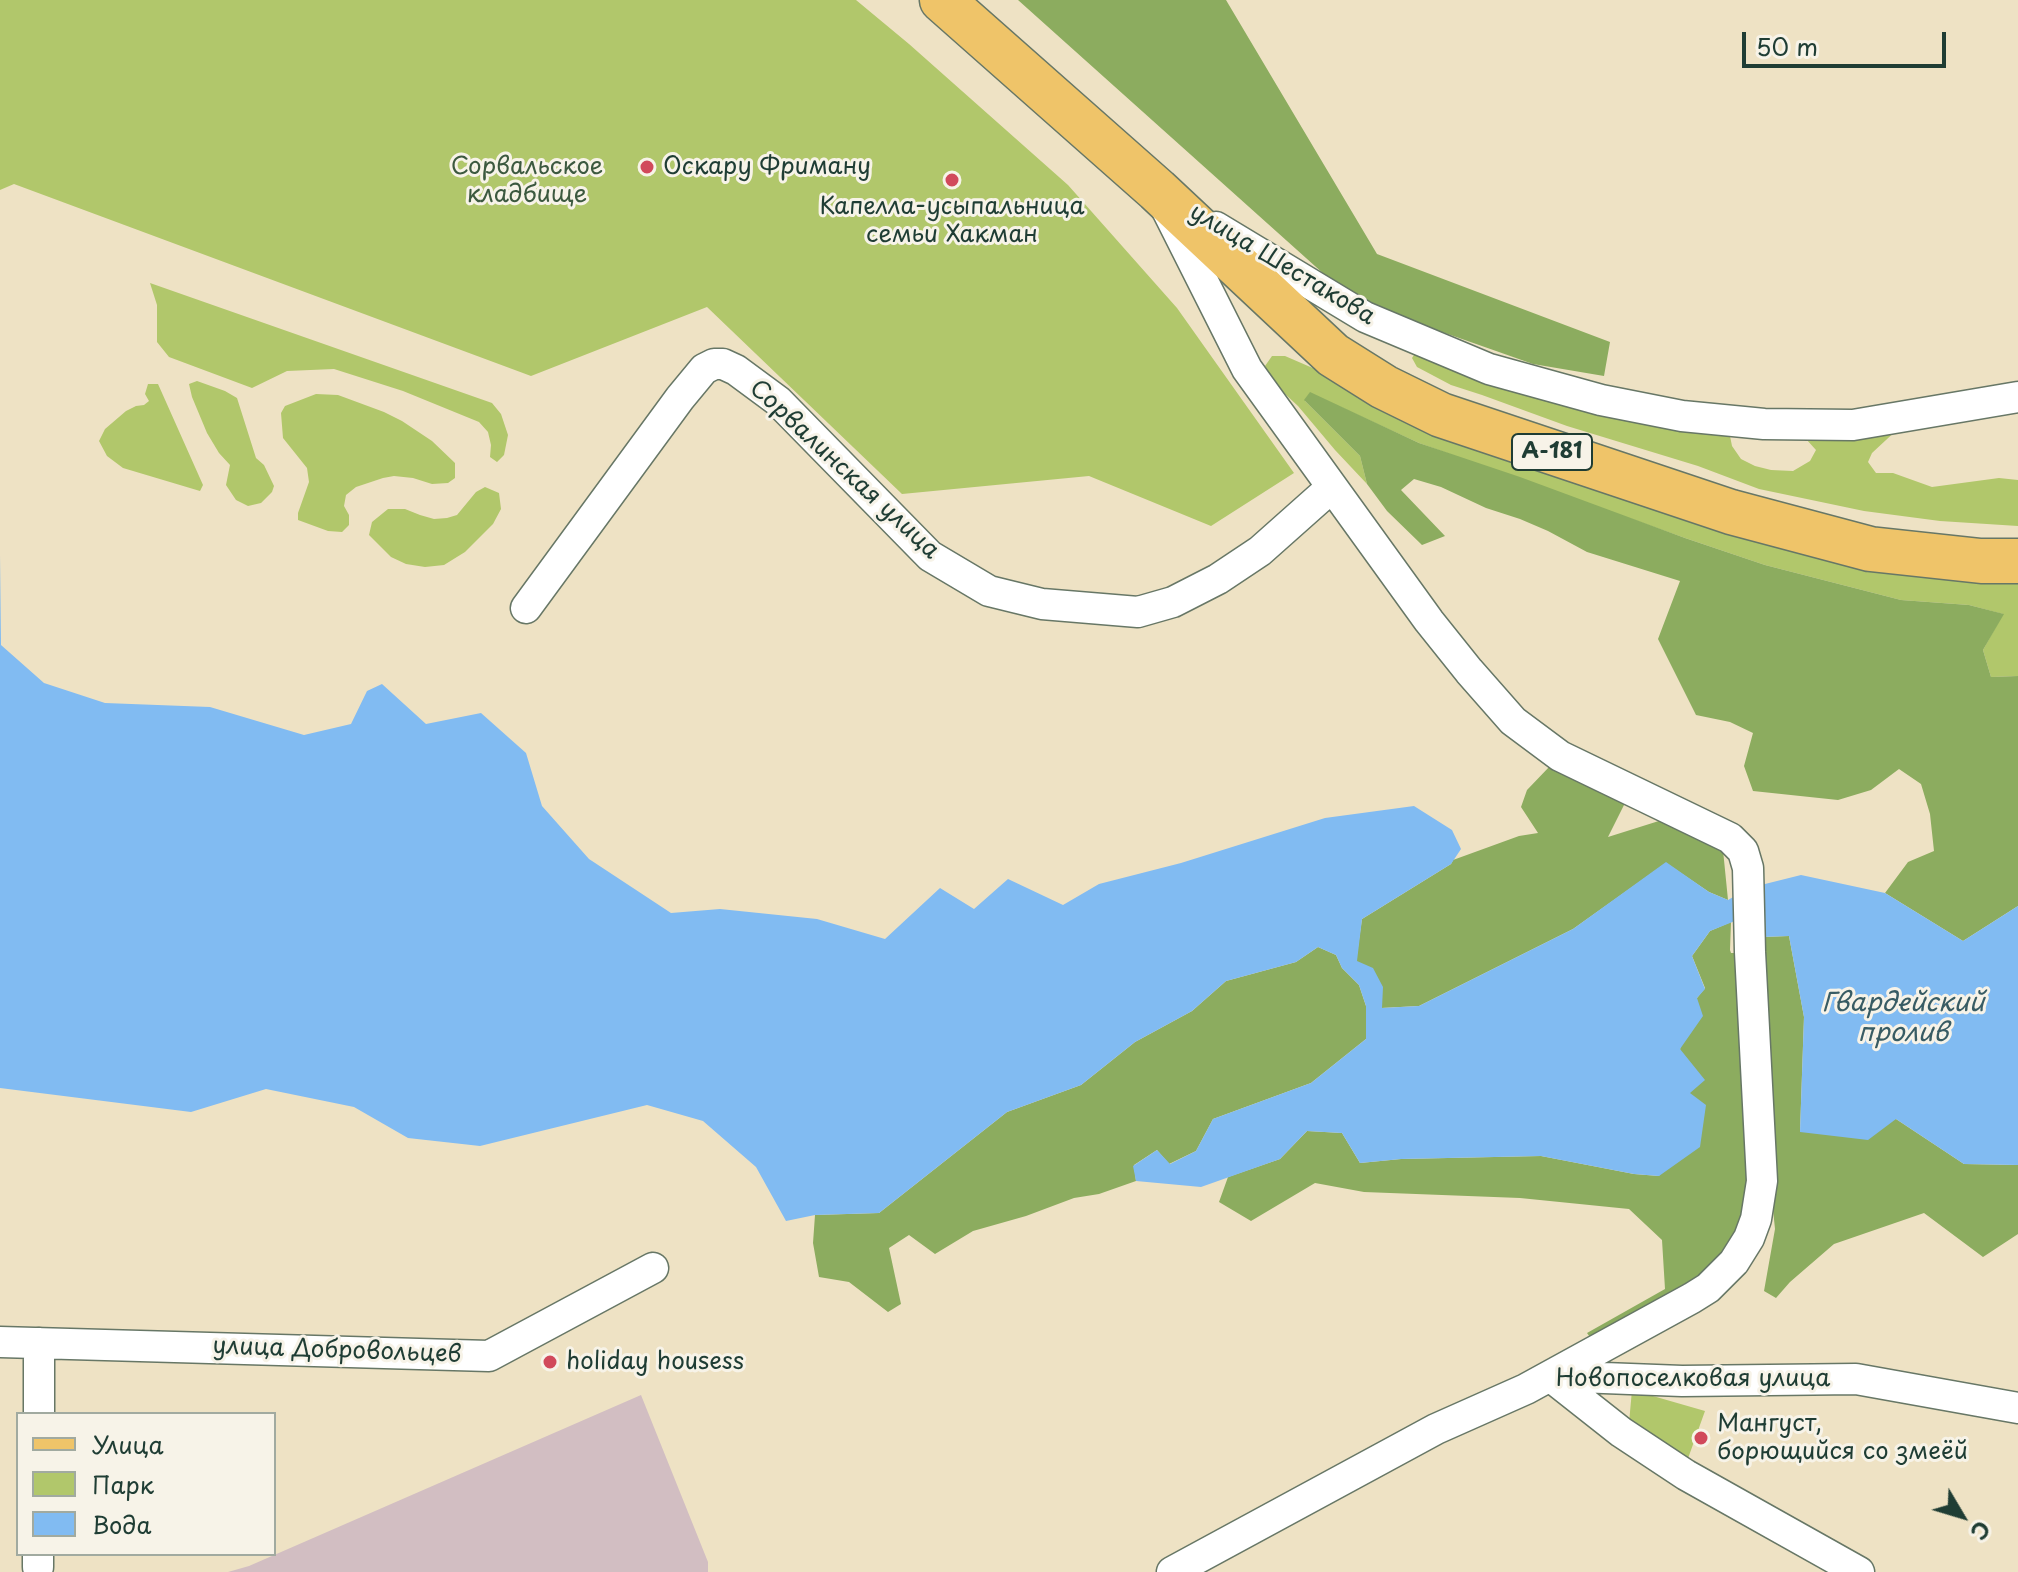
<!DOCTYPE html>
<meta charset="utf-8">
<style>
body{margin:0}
#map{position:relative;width:2018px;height:1572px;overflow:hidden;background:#eee2c4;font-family:"Playpen Sans",sans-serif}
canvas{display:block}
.legend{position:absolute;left:16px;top:1412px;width:260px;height:144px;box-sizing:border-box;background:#f7f3e8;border:2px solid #a1aaa0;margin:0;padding:10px 14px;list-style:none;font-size:24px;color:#1f3d34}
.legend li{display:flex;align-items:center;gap:16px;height:40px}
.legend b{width:40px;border:2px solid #a1aaa0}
.north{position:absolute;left:1922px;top:1476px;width:80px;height:80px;-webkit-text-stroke:6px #f7f3e8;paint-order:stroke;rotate:128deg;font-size:22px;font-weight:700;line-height:32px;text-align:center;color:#1f3d34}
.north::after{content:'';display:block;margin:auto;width:28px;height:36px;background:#1f3d34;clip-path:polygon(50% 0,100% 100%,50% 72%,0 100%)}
.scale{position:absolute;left:1742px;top:32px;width:204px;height:36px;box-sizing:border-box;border:4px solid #1f3d34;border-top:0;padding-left:10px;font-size:24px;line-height:28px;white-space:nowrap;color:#1f3d34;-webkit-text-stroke:6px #f7f3e8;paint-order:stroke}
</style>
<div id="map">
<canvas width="2018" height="1572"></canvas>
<ul class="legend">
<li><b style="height:10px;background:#efc469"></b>Улица</li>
<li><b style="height:22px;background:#b1c76b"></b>Парк</li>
<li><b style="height:22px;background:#81bbf2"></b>Вода</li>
</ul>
<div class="north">С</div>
<div class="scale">50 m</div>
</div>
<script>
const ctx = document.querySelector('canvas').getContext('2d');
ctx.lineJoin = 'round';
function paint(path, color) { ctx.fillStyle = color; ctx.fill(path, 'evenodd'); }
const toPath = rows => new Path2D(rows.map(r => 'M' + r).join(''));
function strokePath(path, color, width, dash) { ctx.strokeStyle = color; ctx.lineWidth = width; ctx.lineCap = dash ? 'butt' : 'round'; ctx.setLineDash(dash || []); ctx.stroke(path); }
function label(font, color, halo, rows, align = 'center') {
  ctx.font = font + ' "Playpen Sans",sans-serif'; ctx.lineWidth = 6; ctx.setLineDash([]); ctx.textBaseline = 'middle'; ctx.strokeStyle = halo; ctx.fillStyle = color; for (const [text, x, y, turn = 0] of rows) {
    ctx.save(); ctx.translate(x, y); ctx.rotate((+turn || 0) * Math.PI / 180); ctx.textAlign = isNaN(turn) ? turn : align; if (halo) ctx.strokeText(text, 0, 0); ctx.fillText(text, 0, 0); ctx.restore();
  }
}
const industrial = toPath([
 [641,1395,708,1562,708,1572,228,1572,249,1566]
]);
const green = toPath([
 [0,0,856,0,909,44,1068,185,1177,308,1294,473,1211,526,1089,476,902,494,707,307,531,376,14,184,0,190],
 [150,283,492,403,501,414,508,435,504,455,497,462,490,457,491,445,488,432,479,422,403,391,334,369,287,371,252,388,169,357,157,342,157,305],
 [1416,352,1737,433,1730,436,1732,446,1741,459,1755,466,1771,470,1793,471,1810,461,1816,450,1806,439,1900,427,1872,453,1868,462,1876,473,1893,473,1932,487,1999,478,2018,480,2018,526,1940,521,1864,511,1759,489,1698,466,1567,426,1482,395,1451,385,1417,367,1412,358],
 [1272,356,1285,356,1345,382,2018,577,2018,676,1991,677,1983,650,2003,614,1969,605,1901,600,1765,565,1685,538,1419,443,1310,393,1305,401,1360,456,1367,484,1335,450,1298,406,1271,381,1265,366],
 [197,381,225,391,237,398,256,458,264,465,274,486,272,492,261,503,248,506,236,500,226,485,230,465,219,453,207,433,192,397,189,384],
 [148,384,158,384,203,485,200,491,123,468,107,456,99,441,105,429,126,411,136,406,144,405,149,401,145,394],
 [316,394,338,395,384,412,402,421,432,441,455,463,455,478,448,483,432,484,413,478,394,476,383,478,356,487,346,495,344,506,349,515,349,525,342,532,328,531,298,520,298,513,309,482,307,468,283,438,281,413,285,406],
 [485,487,499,493,501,509,493,524,465,552,444,565,425,567,406,564,391,557,369,535,372,522,388,509,405,509,420,515,434,519,447,518,457,515,476,492],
 [1632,1390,1705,1411,1686,1464,1629,1423]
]);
const forest = toPath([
 [1018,0,1226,0,1377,254,1610,342,1604,376,1533,364,1354,301],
 [1310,392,1419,443,1520,477,1685,538,1765,565,1901,600,1969,605,2004,614,1983,650,1991,677,2018,676,2018,906,1963,941,1885,893,1908,862,1934,851,1930,814,1921,784,1899,769,1871,790,1838,800,1753,791,1744,766,1753,733,1730,722,1696,715,1658,639,1680,581,1587,552,1548,531,1520,519,1486,508,1441,487,1414,479,1401,490,1445,536,1422,545,1387,511,1367,484,1360,456,1304,400],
 [1550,766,1626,801,1608,837,1662,820,1723,850,1728,900,1709,892,1666,863,1573,929,1419,1006,1381,1008,1356,961,1362,919,1451,864,1453,860,1519,836,1538,833,1521,807,1527,790],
 [1731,922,1730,950,1731,953,1744,953,1755,1191,1739,1241,1688,1288,1592,1340,1587,1333,1665,1289,1662,1240,1629,1209,1520,1198,1364,1192,1315,1183,1251,1221,1219,1202,1228,1177,1280,1159,1307,1131,1342,1133,1360,1163,1401,1159,1541,1156,1634,1174,1659,1176,1689,1093,1680,1049,1697,998,1705,988,1692,956,1710,931],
 [1789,936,1804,1017,1800,1132,1896,1119,1964,1164,2018,1165,2018,1234,1983,1257,1924,1213,1834,1244,1790,1282,1776,1298,1764,1291,1775,1229,1770,1180,1762,937],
 [1318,947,1336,955,1342,968,1359,985,1366,1006,1366,1039,1311,1083,1213,1119,1196,1151,1169,1164,1157,1150,1134,1165,1136,1181,1099,1194,1074,1198,1026,1216,973,1231,935,1254,909,1235,889,1248,901,1304,888,1312,849,1282,819,1277,813,1243,815,1215,879,1213,1007,1112,1081,1085,1135,1042,1192,1011,1226,981,1296,962]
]);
const water = toPath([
 [0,555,1,645,44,683,105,703,210,707,304,735,351,724,367,691,382,684,426,724,481,713,526,753,542,806,589,859,671,913,720,909,817,919,885,939,940,888,974,909,1008,879,1063,905,1099,884,1181,863,1325,818,1414,806,1452,830,1461,849,1451,864,1362,919,1357,961,1373,968,1383,987,1382,1008,1419,1006,1573,929,1666,862,1709,892,1728,900,1749,888,1801,875,1885,893,1963,941,2018,906,2018,1165,1964,1164,1896,1119,1868,1140,1800,1132,1804,1017,1789,936,1762,937,1750,915,1710,931,1692,956,1705,989,1697,998,1703,1016,1680,1049,1705,1080,1690,1093,1706,1105,1700,1147,1659,1176,1634,1174,1541,1156,1401,1159,1360,1163,1342,1133,1307,1131,1280,1159,1201,1187,1136,1181,1133,1166,1157,1150,1170,1164,1196,1151,1213,1119,1311,1083,1366,1039,1366,1006,1359,985,1342,968,1336,955,1318,947,1296,962,1226,981,1192,1011,1135,1042,1081,1085,1007,1112,879,1213,815,1215,786,1221,756,1167,703,1121,647,1105,480,1146,408,1138,354,1107,266,1089,191,1112,0,1088]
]);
const minor = toPath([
 [1167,210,1247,369,1429,621,1469,671,1513,721,1560,756,1730,838,1743,851,1748,868,1750,952,1762,1181,1756,1219,1749,1238,1734,1262,1708,1288,1692,1298,1526,1389,1436,1429,1172,1572],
 [1216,227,1365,317,1489,369,1601,400,1682,416,1764,424,1853,425,2018,397],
 [526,608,680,398,704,369,714,364,723,364,736,370,778,401,930,556,989,591,1042,604,1138,612,1173,602,1218,579,1260,551,1332,487],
 [0,1342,489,1356,653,1268],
 [1550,1376,1621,1432,1686,1475,1859,1572],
 [1552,1376,1682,1381,1856,1379,2018,1408],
 [39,1414,39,1343],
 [38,1567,38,1554]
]);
const primary = toPath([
 [942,0,1157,190,1333,355,1384,387,1441,415,1731,512,1870,549,1981,561,2018,561]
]);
const markers = [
 [647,167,8,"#d1495b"],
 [952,180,8,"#d1495b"],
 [550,1362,8,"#d1495b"],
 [1701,1438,8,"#d1495b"]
];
const shields = [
 [1552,452,80]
];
const shieldNames = [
 ["А-181",1552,452]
];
const parkNames = [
 ["Сорвальское",527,167],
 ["кладбище",527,195]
];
const poiNames = [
 ["Оскару Фриману",663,167],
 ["Капелла-усыпальница",952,207,"center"],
 ["семьи Хакман",952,235,"center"],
 ["holiday housess",566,1362],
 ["Мангуст,",1717,1424],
 ["борющийся со змеёй",1717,1452]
];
const streetNames = [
 ["улица Шестакова",1282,265,31],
 ["Сорвалинская улица",844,470,43],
 ["улица Добровольцев",337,1351,2],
 ["Новопоселковая улица",1693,1379]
];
const waterNames = [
 ["Гвардейский",1903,1004],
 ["пролив",1903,1034]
];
paint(industrial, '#d2bec2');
paint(green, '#b1c76b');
paint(forest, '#8cac5f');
paint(water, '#81bbf2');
strokePath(minor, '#677766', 33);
strokePath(primary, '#677766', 47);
strokePath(minor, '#fff', 30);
strokePath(primary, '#efc469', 44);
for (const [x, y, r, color] of markers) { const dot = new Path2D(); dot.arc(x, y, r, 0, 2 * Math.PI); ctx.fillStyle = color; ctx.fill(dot); strokePath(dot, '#f7f3e8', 3); }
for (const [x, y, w] of shields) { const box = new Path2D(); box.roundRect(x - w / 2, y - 18, w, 36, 6); ctx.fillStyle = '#f7f3e8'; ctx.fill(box); strokePath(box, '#1f3d34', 2); }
label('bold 22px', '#1f3d34', null, shieldNames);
label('24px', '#3c593f', '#f7f3e8', parkNames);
label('24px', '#1f3d34', '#f7f3e8', poiNames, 'left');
label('24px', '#1f3d34', '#f7f3e8', streetNames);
label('italic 26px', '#385c64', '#f7f3e8', waterNames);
</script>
